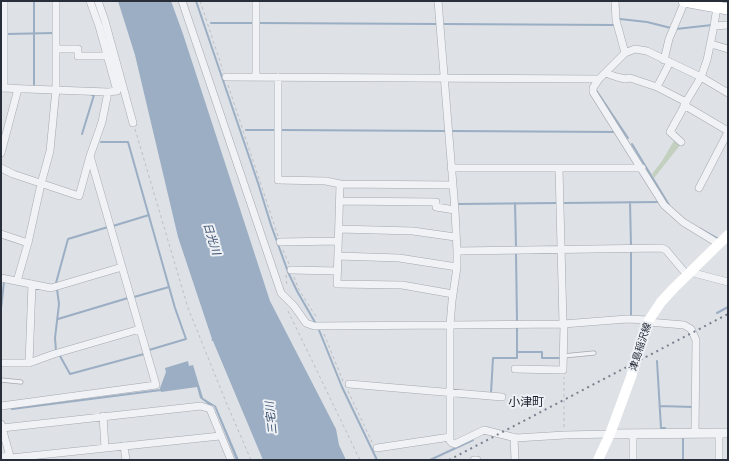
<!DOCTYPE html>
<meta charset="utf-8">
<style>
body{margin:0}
#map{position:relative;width:729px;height:461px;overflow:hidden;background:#dee1e6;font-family:"Roboto Condensed",sans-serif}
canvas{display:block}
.frame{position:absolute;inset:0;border:2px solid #282f3b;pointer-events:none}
</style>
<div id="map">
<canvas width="729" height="461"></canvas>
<div class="frame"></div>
</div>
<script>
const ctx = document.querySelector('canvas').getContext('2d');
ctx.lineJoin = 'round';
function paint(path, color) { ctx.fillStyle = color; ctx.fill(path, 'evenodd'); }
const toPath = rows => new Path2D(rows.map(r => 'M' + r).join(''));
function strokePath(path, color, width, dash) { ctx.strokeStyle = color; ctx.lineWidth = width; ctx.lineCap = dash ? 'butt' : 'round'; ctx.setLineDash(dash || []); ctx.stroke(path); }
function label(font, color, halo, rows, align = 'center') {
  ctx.font = font + ' "Roboto Condensed","Noto Sans JP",sans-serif'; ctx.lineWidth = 4; ctx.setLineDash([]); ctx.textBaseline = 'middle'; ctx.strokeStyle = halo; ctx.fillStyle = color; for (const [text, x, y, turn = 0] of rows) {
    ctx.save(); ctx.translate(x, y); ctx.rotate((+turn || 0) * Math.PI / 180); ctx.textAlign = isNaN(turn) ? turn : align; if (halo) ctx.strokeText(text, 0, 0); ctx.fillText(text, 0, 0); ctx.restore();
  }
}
const green = toPath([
 [675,139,681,144,654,178,652,174,662,161]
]);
const water = toPath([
 [118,1,171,1,183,34,270,301,336,429,339,445,346,460,263,460,213,341,211,340,212,339,178,237,135,55],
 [188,361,189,366,193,365,203,398,216,406,239,460,236,460,214,406,209,405,200,398,197,387,161,392,160,388,166,372,165,368]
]);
const stream = toPath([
 [34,1,34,86],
 [196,1,258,183,271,225,288,272,297,291,316,324],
 [620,19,647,22,671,28],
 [211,23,252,23],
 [259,23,437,24],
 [444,24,614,25],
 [676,29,712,25],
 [7,34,54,33],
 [596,90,628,138],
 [246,130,275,130],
 [282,130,445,131],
 [453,131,615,132],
 [82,134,94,95,92,95],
 [101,142,128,142,175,308,186,339,149,350],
 [632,144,669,205],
 [630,202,631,246],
 [515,203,516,247],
 [564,203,659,202],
 [459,204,557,203],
 [113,226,149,215],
 [699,228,717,238],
 [631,251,631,316],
 [516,253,517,321],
 [56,283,68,239,108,227],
 [134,297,169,287],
 [1,309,4,282],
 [717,313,728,307],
 [58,319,128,298],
 [517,328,517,352,542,352,542,358,560,358],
 [319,330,342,387,377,460],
 [56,351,55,338,59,304,57,289],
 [60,356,70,374,144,354],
 [657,361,661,428,665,428,666,430],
 [491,393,493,358,517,358,517,352],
 [660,406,693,407],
 [12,409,161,390,163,388],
 [683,439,683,460],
 [430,460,473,440]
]);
const path = toPath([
 [200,1,223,70],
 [228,85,278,236],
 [135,129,188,308,226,402,251,460],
 [283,250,289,264],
 [286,275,287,286],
 [294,277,299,290,317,318],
 [288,311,360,460],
 [324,334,343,381],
 [348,391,372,442],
 [564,427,564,377]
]);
const service = toPath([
 [563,356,594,353],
 [1,380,21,382]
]);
const minor = toPath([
 [4,1,4,88],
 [98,1,105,21,133,123],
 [182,1,281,293,294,306,306,323,314,326,450,325,563,324,627,319,649,320],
 [438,1,455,210,457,251,457,267,452,301,450,325,450,441,452,443,455,444,484,430,516,438,565,435,610,434],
 [615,1,616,20,625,53],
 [714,26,717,7],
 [711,44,728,49],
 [56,49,78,49,78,56,107,56],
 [664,60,669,39,685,1],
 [605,73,617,77,625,79,630,78,657,87,686,102,701,77,707,60,714,26,728,25],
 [226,77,599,79],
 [256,77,256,1],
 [278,77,278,180,326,181,340,184,453,185],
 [657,87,670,62],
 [1,88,108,92,117,91,99,26,90,1],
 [684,105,728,131],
 [681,142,670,132,686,103],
 [1,153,18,89],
 [1,168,13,174,79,196,90,156],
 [451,168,642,168],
 [559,168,563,324],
 [340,184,337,284,402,285,453,294],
 [699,188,728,132],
 [339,201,436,202,436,207,455,210],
 [339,229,413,231,455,237],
 [1,234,28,243],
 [280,242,338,241],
 [719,244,683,222,664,205,593,92,593,88,599,79,625,53,635,49,647,51,701,77,728,93],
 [457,251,662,248,666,250,687,275],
 [338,256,399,258,457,267],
 [291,270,338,271],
 [690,272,728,282],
 [1,278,51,288,122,267],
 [17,281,28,243,41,184,50,151,56,89,56,1],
 [648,322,684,325,691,329,696,340,695,433],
 [1,363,29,363,54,354,140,329],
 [29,363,32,284],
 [515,369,563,370,564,324],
 [349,384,502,397],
 [1,406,156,385,90,156,102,122,108,92],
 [103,416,105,448],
 [1,424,11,460],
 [2,428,201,406,210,409,231,460],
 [719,433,719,460],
 [633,434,633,460],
 [514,437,515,460],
 [124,446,126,460],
 [377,448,450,437],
 [1,457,10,456],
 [11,458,220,436],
 [474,460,477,460]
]);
const tertiary = toPath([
 [610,434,728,433]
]);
const secondary = toPath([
 [598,460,610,434,631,377,640,346,649,320,661,302,674,288,728,235]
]);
const primary = toPath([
 [684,1,728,9]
]);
const rail = toPath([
 [449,460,728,314]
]);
const streetNames = [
 ["津島稲沢線",641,347,-72]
];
const waterNames = [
 ["日光川",211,239,73],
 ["三宅川",272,418,-96]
];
const quarterNames = [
 ["小津町",526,403]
];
paint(green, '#c3cfbf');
paint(water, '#9baec3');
strokePath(stream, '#9baec3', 2);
strokePath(service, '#a4a8af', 5);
strokePath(minor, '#a4a8af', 8);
strokePath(tertiary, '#a4a8af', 10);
strokePath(primary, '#9ea5b1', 12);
strokePath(path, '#bcbfc5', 1, [3, 3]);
strokePath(service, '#f0f2f5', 3.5);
strokePath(minor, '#f0f2f5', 7);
strokePath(tertiary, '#f0f2f5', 9);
strokePath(secondary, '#fff', 10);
strokePath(primary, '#fff', 11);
strokePath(rail, '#79818e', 2, [2, 4]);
label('10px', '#282f3b', '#edf0f4', streetNames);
label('italic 11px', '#364d6c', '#edf0f4', waterNames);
label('12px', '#1b202c', '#edf0f4', quarterNames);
</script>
